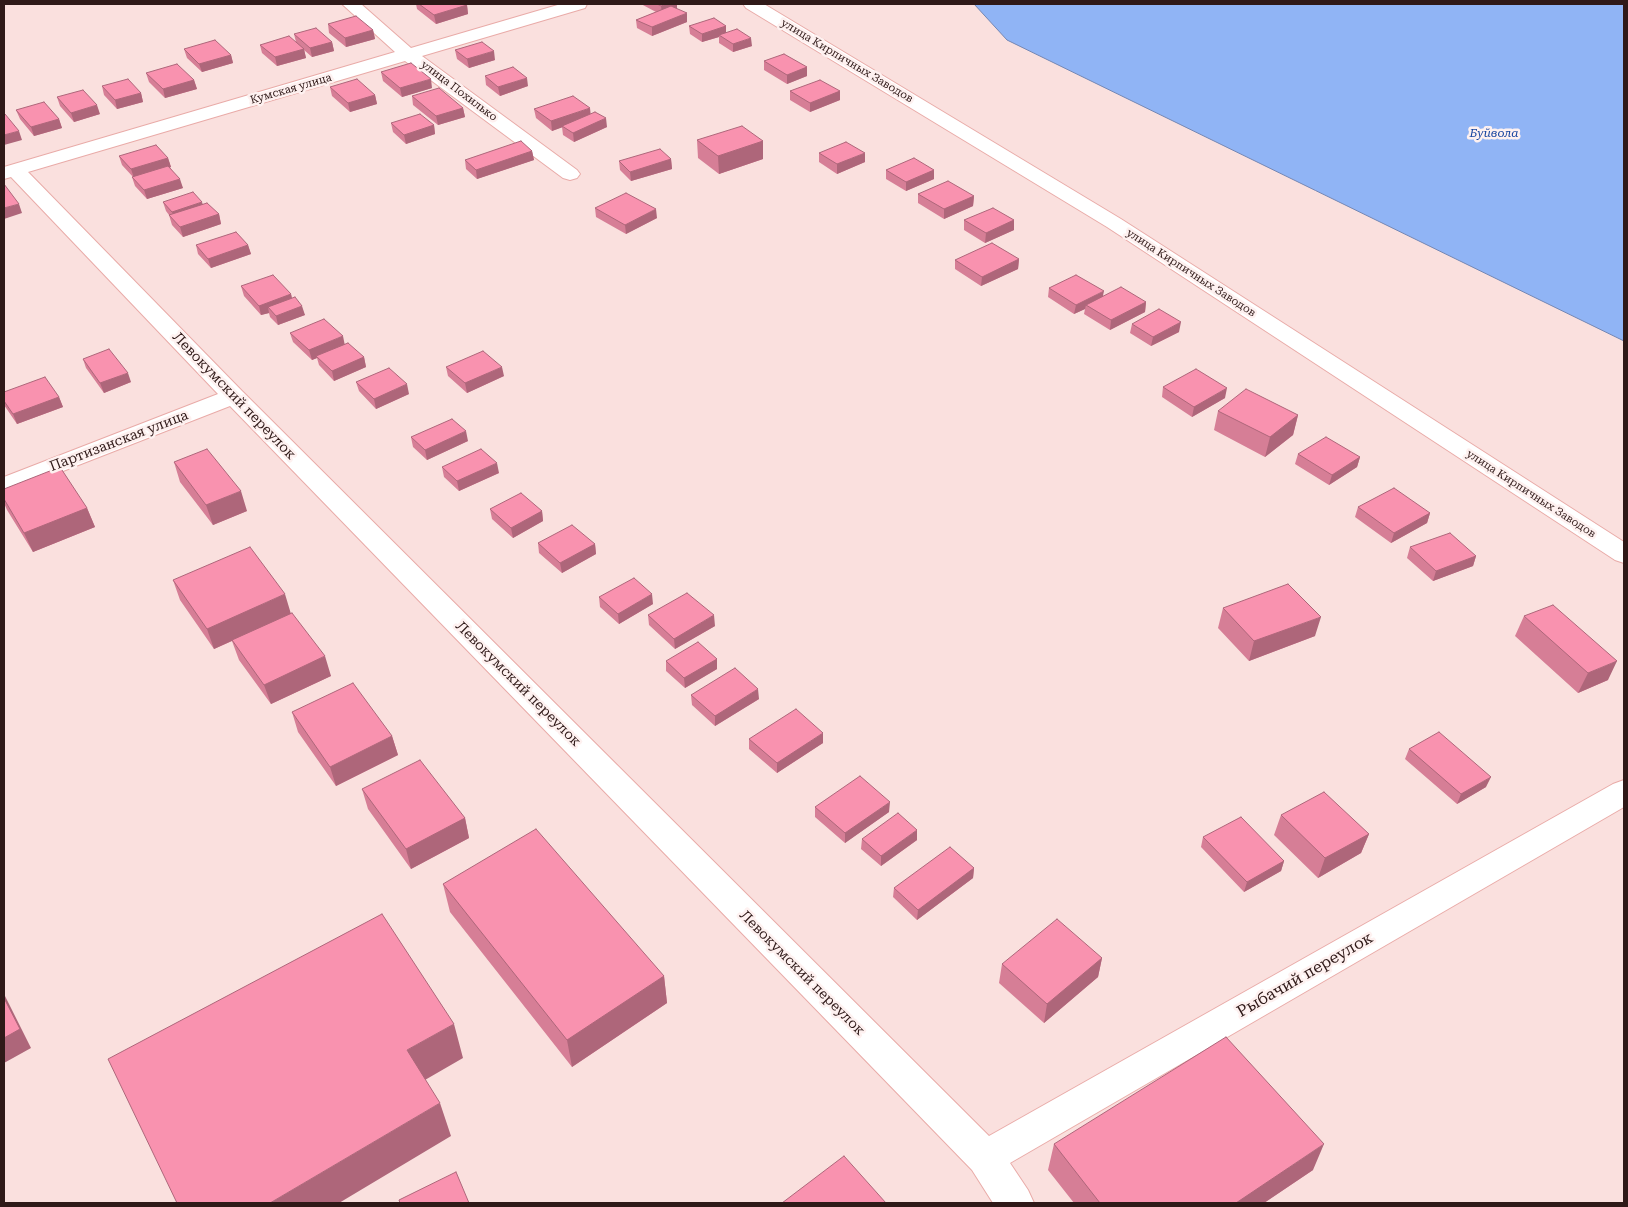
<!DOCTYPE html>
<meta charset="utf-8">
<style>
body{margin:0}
#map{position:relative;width:1628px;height:1207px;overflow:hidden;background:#fae0de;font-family:"Roboto Serif",serif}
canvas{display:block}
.frame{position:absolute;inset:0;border:5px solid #2f1918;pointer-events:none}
</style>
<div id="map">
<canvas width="1628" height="1207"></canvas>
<div class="frame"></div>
</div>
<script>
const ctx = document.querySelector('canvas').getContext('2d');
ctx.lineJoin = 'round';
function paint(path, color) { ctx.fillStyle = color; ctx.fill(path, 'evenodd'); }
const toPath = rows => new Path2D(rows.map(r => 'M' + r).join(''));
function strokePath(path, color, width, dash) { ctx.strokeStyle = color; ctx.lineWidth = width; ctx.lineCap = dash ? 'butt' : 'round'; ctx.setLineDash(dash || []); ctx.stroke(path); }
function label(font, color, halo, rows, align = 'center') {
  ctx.font = font + ' "Roboto Serif",serif'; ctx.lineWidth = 5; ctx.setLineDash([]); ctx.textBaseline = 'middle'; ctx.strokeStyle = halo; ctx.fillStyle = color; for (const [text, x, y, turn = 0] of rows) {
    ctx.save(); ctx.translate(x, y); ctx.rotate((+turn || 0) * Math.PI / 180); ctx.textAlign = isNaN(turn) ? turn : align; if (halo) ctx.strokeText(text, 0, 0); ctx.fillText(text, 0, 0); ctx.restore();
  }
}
const water = toPath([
 [974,4,1624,4,1624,341,1007,40,974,4]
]);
const minor = toPath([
 [342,4,361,4,411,48,561,4,587,4,585,8,422,56,577,170,580,174,577,178,570,180,563,178,405,61,28,172,242,391,989,1136,1613,784,1624,780,1624,807,1010,1163,1028,1190,1034,1203,993,1203,972,1170,230,406,4,494,4,477,218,394,11,177,4,179,4,167,395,52,342,4],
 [743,4,764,4,1121,219,1624,542,1624,563,1615,560,1107,227,746,8,743,4]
]);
const wall = toPath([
 [416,4,465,4,467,5,468,14,436,24,417,9],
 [641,4,677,4,677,9,687,22,652,36,637,28,636,20,656,12],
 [328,24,373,30,375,39,346,47,329,33],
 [689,26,726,26,726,32,752,46,733,52,719,43,719,37,702,42,690,34],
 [294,34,332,42,334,51,312,57,304,50,306,58,277,66,262,53,260,45,296,42],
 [184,49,231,55,233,63,202,72,187,58],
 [455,50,495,60,469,68,457,59],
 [764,61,807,67,807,76,787,84,764,70],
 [381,72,432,88,402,97,383,81],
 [146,73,194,80,197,89,165,98,149,82],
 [485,76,528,86,500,96,486,85],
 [102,86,141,93,143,102,117,109,104,95],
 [330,87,375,95,377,104,350,112,332,96],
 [790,91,840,91,840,100,810,112,790,100],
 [412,96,463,108,465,117,438,125,413,105],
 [57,97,100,114,74,122,60,106],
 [534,109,590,114,607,127,574,142,563,135,562,127,552,131,536,118],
 [16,110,59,119,62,128,34,136,20,119],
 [391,123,434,125,435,134,406,144,393,132],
 [697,140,763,141,763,159,719,174,698,158],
 [532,151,534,160,477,179,466,169,465,160],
 [819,153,865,162,837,174,819,162],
 [119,156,168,158,171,167,170,167,183,188,147,199,135,186,132,177,133,177,122,165],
 [671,159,672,169,631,181,620,170,619,161],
 [886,170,934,170,934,179,906,191,886,179],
 [918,194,974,196,973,206,944,219,918,203],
 [163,202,203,204,219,214,221,224,183,237,172,225,169,215,166,211],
 [595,208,657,218,626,234,596,217],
 [964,220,1014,220,1014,230,985,243,964,230],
 [196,245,248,245,251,254,211,268,198,254],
 [1019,259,1018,269,981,286,955,269,955,260],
 [241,286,291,294,292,298,305,315,278,325,270,317,269,313,261,315,244,296],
 [1049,288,1146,302,1145,312,1110,330,1084,314,1085,309,1074,314,1048,297],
 [1132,324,1179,332,1151,346,1130,333],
 [290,333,345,344,364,357,366,367,334,381,319,365,317,358,312,360,293,342],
 [83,359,131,382,104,393,86,368],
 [446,367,504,376,467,393,448,376],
 [356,382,409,394,376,409,359,391],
 [1163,387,1225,398,1192,417,1162,397],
 [4,392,59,397,63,407,17,424,4,405],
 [1218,411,1298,415,1293,435,1265,457,1214,430],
 [411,437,468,441,427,460,413,447],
 [1298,454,1360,457,1357,467,1329,485,1295,464],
 [174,462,247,511,213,525,180,482],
 [442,467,499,473,459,491,444,477],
 [4,489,87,508,95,527,33,552,7,510,4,503],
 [1358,507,1430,513,1427,523,1391,543,1355,517],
 [490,509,542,511,543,521,513,538,492,519],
 [538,543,595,544,596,554,562,573,539,553],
 [1410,547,1476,556,1473,566,1433,581,1407,558],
 [173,580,291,614,331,676,271,704,239,660,232,641,214,649,180,600],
 [599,597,653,604,619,624,600,607],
 [1223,608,1315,636,1249,661,1218,628],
 [648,615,715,626,675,649,649,625],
 [1524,616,1608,680,1578,693,1515,636],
 [717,659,717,669,685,688,666,671,666,661],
 [691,695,759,699,715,726,692,705],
 [292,712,392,736,398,755,336,786,298,732],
 [749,739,823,743,777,773,749,749],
 [1409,749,1486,787,1457,804,1405,759],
 [362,789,465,818,469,838,411,869,368,809],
 [815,807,889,812,845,843,815,817],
 [1281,815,1369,834,1361,853,1318,878,1274,835],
 [1203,837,1284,861,1281,871,1244,892,1201,847],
 [862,839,917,840,881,866,861,849],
 [974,868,973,878,917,920,893,897,894,888],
 [443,884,664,976,667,1003,572,1067,450,912],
 [1102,958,1098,977,1044,1023,999,983,1002,964],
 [1054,1144,1313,1170,1264,1203,1074,1203,1048,1170]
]);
const shadedWall = toPath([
 [667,4,677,4,677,9,662,14,661,6],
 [467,5,468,14,436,24,434,15],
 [687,13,687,22,652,36,652,27],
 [726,26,726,35,719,35,719,37,702,42,702,34],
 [373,30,375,39,346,47,345,38],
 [751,38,752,46,733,52,733,44],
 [332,42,334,51,312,57,310,48],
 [304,49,306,58,277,66,275,57],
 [494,51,495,60,469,68,467,59],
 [231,55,233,63,202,72,199,64],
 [807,67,807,76,787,84,787,75],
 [527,78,528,86,500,96,498,87],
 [431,79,432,88,402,97,400,88],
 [194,80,197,89,165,98,163,89],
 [840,91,840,100,810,112,810,103],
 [141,93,143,102,117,109,115,100],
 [375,95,377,104,350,112,348,103],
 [97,105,100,114,74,122,71,113],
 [463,108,465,117,438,125,436,116],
 [590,108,591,117,552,131,551,121],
 [606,118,607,127,574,142,573,133],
 [59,119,62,128,34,136,31,127],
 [434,125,435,134,406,144,404,135],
 [19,131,22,140,4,145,4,135],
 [763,141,763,159,719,174,718,156],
 [532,151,534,160,477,179,476,170],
 [865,153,865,162,837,174,837,164],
 [168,158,171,167,134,178,131,169],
 [671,159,672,169,631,181,630,172],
 [934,170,934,179,906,191,906,182],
 [180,179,183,188,147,199,144,190],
 [974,196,973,206,944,219,944,209],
 [202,202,205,211,175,221,172,212],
 [19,204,22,213,4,219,4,208],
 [656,209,657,218,626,234,625,225],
 [219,214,221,224,183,237,180,227],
 [1014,220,1014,230,985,243,986,233],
 [248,245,251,254,211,268,208,259],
 [1019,259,1018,269,981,286,982,277],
 [1104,291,1102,300,1086,305,1085,309,1074,314,1076,305],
 [291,294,293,304,268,307,269,313,261,315,259,306],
 [1146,302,1145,312,1110,330,1111,320],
 [302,306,305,315,278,325,276,316],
 [1181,322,1179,332,1151,346,1153,337],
 [343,336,345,346,316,356,317,358,312,360,309,350],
 [364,357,366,367,334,381,332,371],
 [502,367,504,376,467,393,465,383],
 [128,373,131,382,104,393,100,383],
 [407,384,409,394,376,409,374,399],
 [1227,388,1225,398,1192,417,1194,407],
 [59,397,63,407,17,424,13,414],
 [1298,415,1293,435,1265,457,1270,437],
 [466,431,468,441,427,460,425,450],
 [1360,457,1357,467,1329,485,1332,475],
 [497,463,499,473,459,491,457,481],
 [241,491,247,511,213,525,206,505],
 [87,508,95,527,33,552,24,533],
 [542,511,543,521,513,538,511,528],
 [1430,513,1427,523,1391,543,1394,533],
 [595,544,596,554,562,573,560,563],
 [1476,556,1473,566,1433,581,1436,571],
 [285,594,291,614,214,649,207,629],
 [652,594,653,604,619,624,618,614],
 [714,615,715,626,675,649,674,639],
 [1321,617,1315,636,1249,661,1254,641],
 [325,656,331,676,271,704,264,685],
 [717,659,717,669,685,688,684,678],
 [1617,661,1608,680,1578,693,1588,673],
 [758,689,759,699,715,726,715,716],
 [823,733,823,743,777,773,777,763],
 [392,736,398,755,336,786,330,767],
 [1491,777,1486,787,1457,804,1461,794],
 [890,802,889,812,845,843,845,833],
 [465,818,469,838,411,869,406,849],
 [917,830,917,840,881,866,881,856],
 [1369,834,1361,853,1318,878,1325,858],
 [1284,861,1281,871,1244,892,1247,882],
 [974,868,973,878,917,920,918,910],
 [1102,958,1098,977,1044,1023,1047,1004],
 [664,976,667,1003,572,1067,567,1040],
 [4,994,31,1048,4,1063],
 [454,1024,463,1058,418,1084,407,1050],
 [440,1103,451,1136,339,1203,270,1203],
 [1324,1144,1313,1170,1264,1203,1236,1203]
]);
const building = toPath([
 [419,4,465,4,467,5,434,15,419,4],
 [657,4,667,4,661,6,657,4],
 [671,6,687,13,652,27,636,20,671,6],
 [356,16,373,30,345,38,328,24,356,16],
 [714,18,726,26,702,34,689,26,714,18],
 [316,28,332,42,310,48,294,34,316,28],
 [737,29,751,38,733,44,719,35,737,29],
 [289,36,304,49,275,57,260,45,289,36],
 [215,40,231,55,199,64,184,49,215,40],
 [482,42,494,51,467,59,455,50,482,42],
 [784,54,807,67,787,75,764,61,784,54],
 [411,63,431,79,400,88,381,72,411,63],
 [177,64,194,80,163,89,146,73,177,64],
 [513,67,527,78,498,87,485,76,513,67],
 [128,79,141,93,115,100,102,86,128,79],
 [357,79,375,95,348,103,330,87,357,79],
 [820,80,840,91,810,103,790,91,820,80],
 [439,88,463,108,436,116,412,96,439,88],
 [83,90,97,105,71,113,57,97,83,90],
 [573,96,590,108,551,121,534,109,573,96],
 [44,102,59,119,31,127,16,110,44,102],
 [595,112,606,118,573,133,562,126,595,112],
 [4,114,5,114,19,131,4,135,4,114],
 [420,114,434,125,404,135,391,123,420,114],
 [742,126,763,141,718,156,697,140,742,126],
 [521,141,532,151,476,170,465,160,521,141],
 [846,142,865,153,837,164,819,153,846,142],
 [156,145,168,158,131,169,119,156,156,145],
 [660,149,671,159,630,172,619,161,660,149],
 [914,158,934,170,906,182,886,170,914,158],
 [168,166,180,179,144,190,132,177,168,166],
 [948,181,974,196,944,209,918,194,948,181],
 [4,184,19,204,4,208,4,184],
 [193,192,202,202,172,212,163,202,193,192],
 [626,193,656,209,625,225,595,208,626,193],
 [207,203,219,214,180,227,169,215,207,203],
 [993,208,1014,220,986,233,964,220,993,208],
 [236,232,248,245,208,259,196,245,236,232],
 [992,243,1019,259,982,277,955,260,992,243],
 [273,275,291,294,259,306,241,286,273,275],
 [1076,275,1104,291,1076,305,1049,288,1076,275],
 [1121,287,1146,302,1111,320,1086,305,1121,287],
 [295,297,302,306,276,316,268,307,295,297],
 [1159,309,1181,322,1153,337,1132,324,1159,309],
 [324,319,343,336,309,350,290,333,324,319],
 [348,343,364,357,332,371,316,356,348,343],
 [109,349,128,373,100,383,83,359,109,349],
 [483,351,502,367,465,383,446,367,483,351],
 [389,368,407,384,374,399,356,382,389,368],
 [1196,369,1227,388,1194,407,1163,387,1196,369],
 [45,377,59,397,13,414,4,401,4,392,45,377],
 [1246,389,1298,415,1270,437,1218,411,1246,389],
 [452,419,466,431,425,450,411,437,452,419],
 [1326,437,1360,457,1332,475,1298,454,1326,437],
 [207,449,241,491,206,505,174,462,207,449],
 [481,449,497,463,457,481,442,467,481,449],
 [60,467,87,508,24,533,4,499,4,489,60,467],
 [1394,488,1430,513,1394,533,1358,507,1394,488],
 [521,493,542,511,511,528,490,509,521,493],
 [572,525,595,544,560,563,538,543,572,525],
 [1450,533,1476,556,1436,571,1410,547,1450,533],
 [250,547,285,594,207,629,173,580,250,547],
 [634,578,652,594,618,614,599,597,634,578],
 [1288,584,1321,617,1254,641,1223,608,1288,584],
 [687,593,714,615,674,639,648,615,687,593],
 [1553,605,1617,661,1588,673,1524,616,1553,605],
 [292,613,325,656,264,685,232,640,292,613],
 [698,642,717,659,684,678,666,661,698,642],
 [735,668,758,689,715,716,691,695,735,668],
 [353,683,392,736,330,767,292,712,353,683],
 [796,709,823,733,777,763,749,739,796,709],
 [1439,732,1491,777,1461,794,1409,749,1439,732],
 [420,760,465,818,406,849,362,789,420,760],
 [860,776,890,802,845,833,815,807,860,776],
 [1324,792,1369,834,1325,858,1281,815,1324,792],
 [898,813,917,830,881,856,862,839,898,813],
 [1241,817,1284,861,1247,882,1203,837,1241,817],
 [536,829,664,976,567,1040,443,884,536,829],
 [950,847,974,868,918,910,894,888,950,847],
 [382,914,454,1024,407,1050,440,1103,270,1203,177,1203,108,1059,382,914],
 [1057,919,1102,958,1047,1004,1002,964,1057,919],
 [4,998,20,1029,4,1038,4,998],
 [1226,1037,1324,1144,1236,1203,1100,1203,1054,1144,1226,1037],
 [844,1156,886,1203,782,1203,844,1156],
 [456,1172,469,1203,400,1203,399,1200,456,1172]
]);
const farStreetnames = [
 ["улица Кирпичных Заводов",847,61,31],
 ["Кумская улица",291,89,-16],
 ["улица Похилько",459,91,37],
 ["улица Кирпичных Заводов",1191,273,33],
 ["улица Кирпичных Заводов",1531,494,33]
];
const farWaternames = [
 ["Буйвола",1494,133]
];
const streetNames = [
 ["Левокумский переулок",234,396,46],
 ["Партизанская улица",119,441,-21],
 ["Левокумский переулок",518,684,45],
 ["Левокумский переулок",802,973,45]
];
const nearStreetnames = [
 ["Рыбачий переулок",1305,975,-30]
];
paint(water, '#90b4f5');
strokePath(water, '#7386b3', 1);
strokePath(minor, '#e9aba8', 2);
paint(minor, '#fff');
paint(wall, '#d67e96');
paint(shadedWall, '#ae667a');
paint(building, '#f992af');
strokePath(building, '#ae667a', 1);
label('11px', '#2f1918', '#fef1f0', farStreetnames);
label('italic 12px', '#15439f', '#fef1f0', farWaternames);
label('14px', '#2f1918', '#fef1f0', streetNames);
label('16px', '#2f1918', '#fef1f0', nearStreetnames);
</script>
